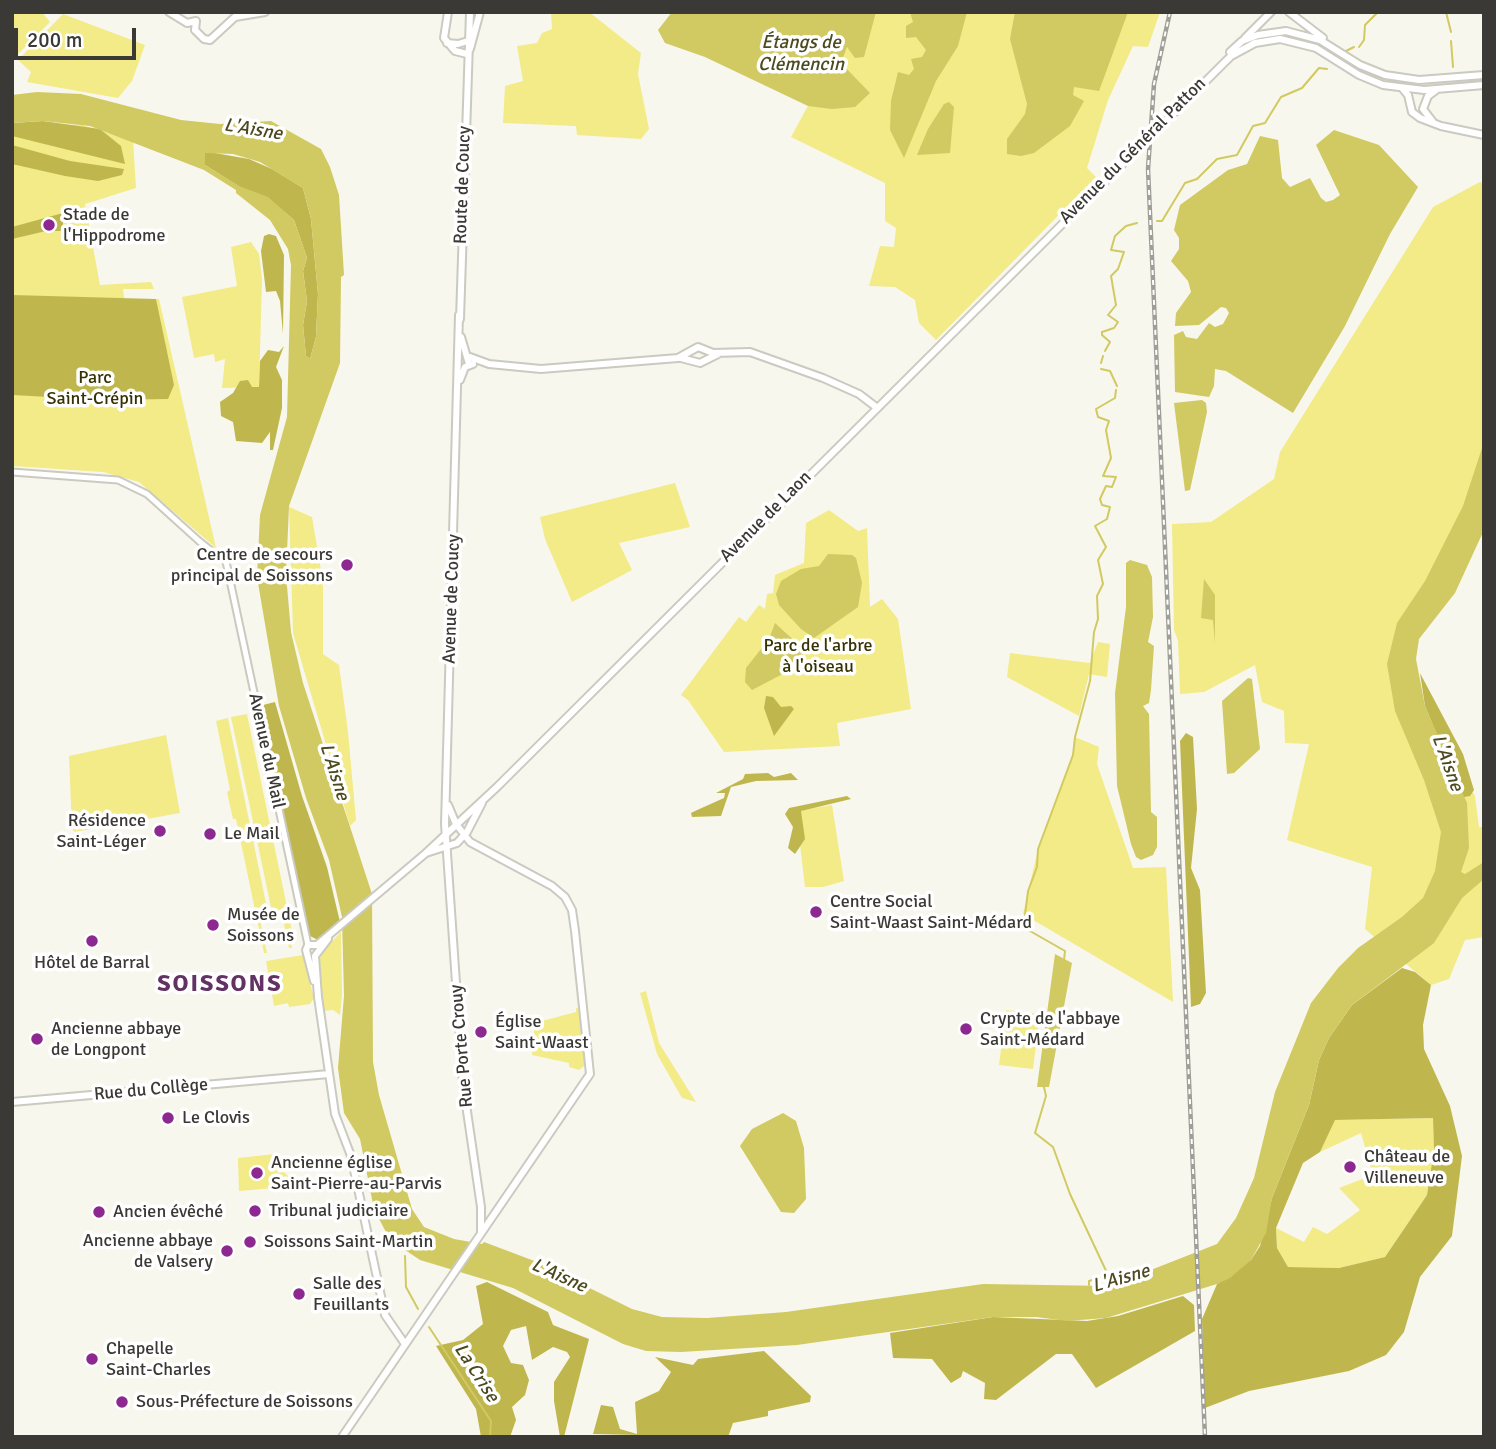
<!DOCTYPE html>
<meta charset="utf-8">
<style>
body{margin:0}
#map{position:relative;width:1496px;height:1449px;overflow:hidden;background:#f8f7ed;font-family:Signika,sans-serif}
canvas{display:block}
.frame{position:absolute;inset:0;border:14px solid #3a3935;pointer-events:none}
.scale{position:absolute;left:14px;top:28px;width:122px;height:32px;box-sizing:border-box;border:4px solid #3a3935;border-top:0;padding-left:9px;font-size:21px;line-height:24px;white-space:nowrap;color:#3a3935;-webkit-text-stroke:5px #fff;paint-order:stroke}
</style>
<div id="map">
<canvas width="1496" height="1449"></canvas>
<div class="frame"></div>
<div class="scale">200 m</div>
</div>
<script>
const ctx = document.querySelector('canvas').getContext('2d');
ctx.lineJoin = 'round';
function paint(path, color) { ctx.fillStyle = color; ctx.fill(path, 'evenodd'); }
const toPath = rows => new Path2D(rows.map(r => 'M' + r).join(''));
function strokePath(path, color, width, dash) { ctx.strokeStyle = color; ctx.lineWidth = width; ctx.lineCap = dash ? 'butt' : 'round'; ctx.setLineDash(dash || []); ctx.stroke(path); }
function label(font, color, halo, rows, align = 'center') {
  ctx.font = font + ' Signika,sans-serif'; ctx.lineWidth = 7; ctx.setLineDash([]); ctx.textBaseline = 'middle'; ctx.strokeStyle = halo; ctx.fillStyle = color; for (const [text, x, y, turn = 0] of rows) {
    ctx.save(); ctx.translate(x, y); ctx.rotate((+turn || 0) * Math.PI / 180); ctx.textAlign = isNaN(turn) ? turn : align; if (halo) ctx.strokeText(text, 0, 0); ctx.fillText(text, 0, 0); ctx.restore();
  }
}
const green = toPath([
 [12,12,42,12,50,22,12,60],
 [551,12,589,12,641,53,638,74,649,129,641,139,577,135,576,126,503,123,505,86,523,81,517,46,537,43,542,33,552,29],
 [859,12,1160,12,1148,47,1133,46,1108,100,1087,168,1096,177,936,340,919,323,915,300,895,287,869,286,880,246,894,247,896,228,885,221,885,183,791,137],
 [63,14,145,45,132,81,118,98,27,82,31,72,18,60],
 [12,123,83,125,133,141,136,188,85,204,100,285,151,282,154,289,123,289,124,298,89,299,159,299,216,548,139,482,103,472,12,466],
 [1480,182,1484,184,1484,481,1406,631,1406,681,1475,796,1479,827,1484,827,1484,937,1465,940,1449,979,1431,985,1365,929,1372,867,1287,840,1309,744,1285,743,1284,711,1262,702,1255,665,1204,692,1180,694,1178,641,1174,630,1172,524,1211,522,1274,479,1280,452,1433,207],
 [251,242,259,254,262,279,259,387,222,388,225,359,215,362,214,354,194,358,182,297,237,286,231,247],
 [675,483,690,527,619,543,632,570,572,602,545,539,540,517],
 [289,507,312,517,323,582,323,654,339,665,348,732,356,820,350,826,293,633],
 [829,510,858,531,867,528,870,607,882,599,898,619,911,709,837,723,840,746,724,752,688,700,681,695,739,617,746,622,759,605,765,609,767,594,773,593,775,575,804,563,806,523],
 [1098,642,1110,644,1107,677,1089,674,1079,716,1007,677,1010,653,1090,663],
 [247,714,294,941,291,942,292,948,289,948,281,910,272,912,231,717],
 [228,718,268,913,259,915,267,953,264,953,236,819,233,819,227,792,230,790,216,721],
 [166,735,180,813,75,832,72,829,69,756],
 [1075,737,1099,747,1097,764,1133,868,1166,867,1173,1002,1023,914,1038,849,1073,755],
 [832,805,844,881,823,887,805,887,796,811],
 [341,932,342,995,340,1015,333,1010,324,1011,318,962,326,947],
 [303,955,314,998,310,1004,289,1007,288,1003,274,1006,266,961],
 [646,991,659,1043,696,1102,682,1098,657,1054,640,993],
 [576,1008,582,1009,589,1062,579,1070,569,1067,569,1063,532,1055,535,1019,541,1017,542,1021,576,1012],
 [1006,1010,1040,1014,1033,1069,999,1065],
 [1433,1118,1434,1150,1427,1195,1385,1257,1339,1268,1288,1267,1277,1248,1276,1228,1304,1242,1313,1227,1327,1234,1360,1210,1339,1188,1373,1175,1361,1133,1320,1152,1334,1120],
 [275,1154,281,1155,281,1160,275,1162,278,1173,284,1172,289,1177,286,1187,239,1191,238,1158]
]);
const forest = toPath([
 [43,121,100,129,121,146,125,164,12,136,12,123],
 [12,145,70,161,124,169,122,175,98,181,65,176,12,164],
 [209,152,249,159,272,169,303,188,311,219,318,294,316,337,310,359,306,356,303,325,307,301,303,271,307,258,294,220,268,198,240,187,205,165,205,153],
 [63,213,63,231,46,231,12,239,12,227],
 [269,234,276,236,284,255,283,334,280,301,276,291,266,292,261,251,264,236],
 [12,295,156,299,174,385,168,399,106,400,12,395],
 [284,346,276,367,282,380,282,408,273,450,270,450,270,432,262,443,236,441,233,422,221,416,220,402,233,393,240,381,248,380,252,387,259,387,260,361,268,350,279,352],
 [1420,673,1463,754,1474,790,1470,796,1464,797,1459,788,1425,706],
 [766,696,773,697,781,707,791,706,794,709,774,736,764,708],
 [275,702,302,796,327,867,340,922,318,940,308,935,259,706],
 [1186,733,1193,737,1197,809,1191,868,1200,890,1206,993,1200,1004,1191,1007,1180,741],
 [768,773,774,777,791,773,798,780,756,781,731,787,721,816,692,817,691,813,695,811,724,798,725,793,716,793,743,779,745,774],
 [847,796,851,799,801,811,805,839,795,854,788,848,793,827,785,814,789,808],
 [1402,968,1415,972,1431,985,1423,1025,1424,1049,1450,1106,1462,1156,1452,1236,1420,1277,1404,1332,1386,1355,1349,1371,1249,1391,1205,1408,1202,1319,1217,1284,1251,1260,1260,1246,1272,1198,1309,1105,1319,1060,1329,1038,1352,1005],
 [1433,1118,1434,1150,1427,1195,1385,1257,1339,1268,1288,1267,1277,1248,1276,1228,1303,1163,1320,1152,1335,1120],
 [487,1282,548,1312,553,1325,589,1339,564,1437,560,1437,554,1401,554,1382,570,1357,567,1352,553,1347,532,1360,526,1326,511,1330,503,1346,511,1363,523,1365,529,1380,525,1395,512,1407,516,1420,510,1437,481,1437,476,1409,436,1346,463,1340,483,1324,476,1286],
 [1183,1296,1194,1305,1195,1331,1096,1388,1072,1354,1056,1354,996,1400,984,1399,985,1383,963,1371,961,1377,951,1383,932,1359,893,1358,890,1333,993,1317,1087,1321,1118,1316],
 [764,1351,811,1396,810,1402,768,1411,768,1416,733,1423,728,1437,593,1434,601,1405,613,1407,620,1429,637,1434,635,1402,659,1391,671,1372,655,1357,693,1365,698,1359]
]);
const water = toPath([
 [672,12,876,12,864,57,855,58,847,47,841,63,870,93,855,107,832,109,808,106,705,57,665,43,658,30],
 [910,12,967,12,958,46,936,81,904,158,890,130,891,101,898,72,909,75,914,69,911,59,922,57,926,50,916,37,906,38,906,26,913,22],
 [1015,12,1128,12,1099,91,1074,87,1073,95,1084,101,1070,126,1034,153,1021,156,1007,154,1007,139,1025,114,1027,104,1010,39],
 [37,92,81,94,181,120,220,124,271,121,321,149,330,167,339,195,344,275,341,277,340,363,289,506,286,575,291,632,303,683,372,894,373,1062,379,1095,412,1209,424,1227,454,1239,482,1244,484,1242,537,1262,632,1309,662,1317,707,1318,786,1312,983,1284,1110,1286,1217,1244,1236,1218,1254,1178,1275,1092,1311,1003,1338,968,1358,948,1402,917,1423,898,1435,871,1441,832,1424,780,1395,711,1387,664,1397,623,1425,581,1463,506,1484,442,1484,530,1455,593,1419,639,1416,659,1425,706,1467,803,1469,848,1461,872,1465,874,1484,862,1484,879,1462,898,1434,943,1352,1005,1329,1038,1319,1060,1309,1105,1272,1198,1266,1233,1251,1260,1230,1278,1217,1284,1106,1318,1067,1321,1036,1317,993,1317,797,1345,681,1352,646,1351,623,1344,513,1288,420,1260,390,1240,374,1209,360,1139,344,1113,338,1068,344,996,342,917,329,860,306,798,279,706,257,577,260,515,287,417,291,265,288,249,270,220,236,193,236,190,204,170,90,126,43,121,12,123,12,95],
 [205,153,233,154,260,162,303,188,311,219,318,294,316,337,310,359,306,356,303,325,307,301,303,271,307,258,294,220,268,197,239,186,205,165],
 [949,102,954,107,950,153,917,155,928,129,944,104],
 [1334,130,1379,145,1418,187,1390,234,1345,326,1293,413,1226,371,1215,369,1214,386,1209,397,1175,392,1174,335,1183,331,1186,337,1197,339,1209,323,1215,327,1223,324,1229,313,1226,308,1221,307,1199,325,1175,326,1176,313,1191,292,1188,281,1171,261,1179,249,1179,238,1174,230,1180,205,1228,170,1247,164,1260,136,1278,140,1282,178,1290,187,1310,178,1321,198,1326,202,1333,200,1340,195,1316,145],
 [1202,400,1206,403,1207,412,1190,490,1185,491,1174,403],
 [828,554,852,555,856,558,862,583,858,607,814,638,801,629,779,605,776,594,781,581,801,569,819,566],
 [1130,560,1147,565,1152,577,1153,617,1148,642,1154,646,1151,690,1149,703,1143,706,1149,714,1151,812,1157,817,1157,847,1153,855,1141,860,1136,857,1131,844,1117,786,1115,693,1126,607,1126,563],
 [1204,579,1215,595,1215,643,1213,620,1201,618],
 [775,623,801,647,804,654,796,667,752,690,745,682,746,668,769,639],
 [1248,678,1252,679,1260,749,1234,773,1227,774,1222,701],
 [1055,954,1072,963,1049,1087,1037,1087],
 [783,1113,796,1121,804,1148,806,1199,794,1213,781,1212,740,1146,752,1129]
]);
const stream = toPath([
 [1446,12,1451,32],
 [1451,41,1453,67],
 [1359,47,1364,40,1365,25,1378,12],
 [1346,51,1354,47],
 [1157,221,1162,221,1185,183,1197,179,1217,159,1237,155,1253,126,1265,123,1281,97,1302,88,1319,68,1327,69],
 [1105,351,1110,342,1102,335,1102,332,1114,328,1118,322,1108,315,1116,305,1111,276,1118,269,1124,252,1111,250,1115,236,1126,226,1137,223],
 [1101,363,1103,356],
 [1101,369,1110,371,1117,386],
 [1025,915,1028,891,1037,867,1038,849,1073,755,1075,737,1090,681,1094,632,1098,619,1097,596,1103,584,1098,560,1106,547,1095,526,1107,519,1110,507,1102,505,1100,499,1106,486,1112,487,1116,477,1103,476,1111,458,1106,430,1109,421,1098,417,1096,409,1115,398,1116,390],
 [1024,923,1023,927,1065,951,1064,960],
 [1044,1087,1046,1096,1035,1133,1053,1147,1070,1194,1108,1275,1089,1281,1089,1285],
 [405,1256,406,1287,418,1309],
 [429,1327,491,1421,490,1437]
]);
const minor = toPath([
 [12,472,118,480,147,494,199,541,219,557,225,557,308,945]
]);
const major = toPath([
 [169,12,187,23],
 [448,12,444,38,455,51,467,54],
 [1289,12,1323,38],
 [187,23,196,21,195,30],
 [195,30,204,39,210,40,235,17,265,12],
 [1245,38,1271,12],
 [447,43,458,44,468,41],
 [470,49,480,12],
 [1230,52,1242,41,1258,35,1286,31,1320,40,1360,65,1385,75,1419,80,1484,75],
 [1402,88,1408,95,1412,112,1420,118,1441,126,1484,135],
 [1433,122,1423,109,1428,96,1436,90],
 [459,315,445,824,463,1084,481,1207,481,1233],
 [460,319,470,12],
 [461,337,469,364],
 [470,357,489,364,541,369,678,358,698,347,713,353,750,352,823,378,859,394,876,407],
 [681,358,700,363,718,354],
 [460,380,465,367,473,364],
 [426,853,457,843,467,832,482,803],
 [328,939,315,956,318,997,335,1114,351,1156,385,1315,405,1344],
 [317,945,426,853,497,787,1231,56,1255,43,1280,39,1316,48,1359,75,1383,85,1424,90,1484,85],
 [314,981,306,950,308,945,317,945],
 [12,1102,329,1074],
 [342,1437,590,1074,575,931,572,910,565,897,552,886,470,842,456,824,448,805]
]);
const rail = toPath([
 [1170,12,1154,84,1148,169,1205,1437]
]);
const markers = [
 [49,225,7,"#8c2890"],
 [347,565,7,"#8c2890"],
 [160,831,7,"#8c2890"],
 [210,834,7,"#8c2890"],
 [816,912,7,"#8c2890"],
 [213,925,7,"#8c2890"],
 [92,941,7,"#8c2890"],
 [966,1029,7,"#8c2890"],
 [481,1032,7,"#8c2890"],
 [37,1039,7,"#8c2890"],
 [168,1118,7,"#8c2890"],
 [1350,1167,7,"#8c2890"],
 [257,1173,7,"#8c2890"],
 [255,1211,7,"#8c2890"],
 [99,1212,7,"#8c2890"],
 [250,1242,7,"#8c2890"],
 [227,1251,7,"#8c2890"],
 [299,1294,7,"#8c2890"],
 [92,1359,7,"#8c2890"],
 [122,1402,7,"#8c2890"]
];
const streetNames = [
 ["Avenue du Général Patton",1133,151,-45],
 ["Route de Coucy",463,185,-88],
 ["Avenue de Laon",766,517,-45],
 ["Avenue de Coucy",452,599,-88],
 ["Avenue du Mail",266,751,78],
 ["Rue Porte Crouy",462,1046,-95],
 ["Rue du Collège",151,1090,-5]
];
const poiNames = [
 ["Stade de",63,215],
 ["l'Hippodrome",63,236],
 ["Centre de secours",333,555,"right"],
 ["principal de Soissons",333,576,"right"],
 ["Résidence",146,821,"right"],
 ["Saint-Léger",146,842,"right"],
 ["Le Mail",224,834],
 ["Centre Social",830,902],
 ["Saint-Waast Saint-Médard",830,923],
 ["Musée de",227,915],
 ["Soissons",227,936],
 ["Hôtel de Barral",92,963,"center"],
 ["Crypte de l'abbaye",980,1019],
 ["Saint-Médard",980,1040],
 ["Église",495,1022],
 ["Saint-Waast",495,1043],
 ["Ancienne abbaye",51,1029],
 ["de Longpont",51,1050],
 ["Le Clovis",182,1118],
 ["Château de",1364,1157],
 ["Villeneuve",1364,1178],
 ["Ancienne église",271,1163],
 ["Saint-Pierre-au-Parvis",271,1184],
 ["Tribunal judiciaire",269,1211],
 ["Ancien évêché",113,1212],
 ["Ancienne abbaye",213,1241,"right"],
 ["de Valsery",213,1262,"right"],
 ["Soissons Saint-Martin",264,1242],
 ["Salle des",313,1284],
 ["Feuillants",313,1305],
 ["Chapelle",106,1349],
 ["Saint-Charles",106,1370],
 ["Sous-Préfecture de Soissons",136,1402]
];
const parkNames = [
 ["Parc",95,378],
 ["Saint-Crépin",95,399],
 ["Parc de l'arbre",818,646],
 ["à l'oiseau",818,667]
];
const waterNames = [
 ["Étangs de",801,43],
 ["Clémencin",801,65],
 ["L'Aisne",253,130,9],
 ["L'Aisne",1447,763,70],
 ["L'Aisne",334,772,72],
 ["L'Aisne",559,1276,24],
 ["L'Aisne",1121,1279,-16],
 ["La Crise",476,1373,57]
];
const districtNames = [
 ["SOISSONS",220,985]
];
paint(green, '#f2eb87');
paint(forest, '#bfb74e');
paint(water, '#d1c961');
strokePath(stream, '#d1c961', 2);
strokePath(minor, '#cacac0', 9);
strokePath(major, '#cacac0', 10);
strokePath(minor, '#fff', 5);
strokePath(major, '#fff', 6);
strokePath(rail, '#a09f97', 4.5);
strokePath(rail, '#fff', 2, [5]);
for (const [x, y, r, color] of markers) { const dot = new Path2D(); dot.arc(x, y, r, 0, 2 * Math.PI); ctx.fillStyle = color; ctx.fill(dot); strokePath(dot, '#fff', 2.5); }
label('18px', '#3a3935', '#fff', streetNames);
label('18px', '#3a3935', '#fff', poiNames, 'left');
label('18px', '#363204', '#fff', parkNames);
label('italic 19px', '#4d4a1f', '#fff', waterNames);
ctx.letterSpacing = '2px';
label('bold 24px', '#633264', '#fff', districtNames);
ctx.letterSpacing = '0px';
</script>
